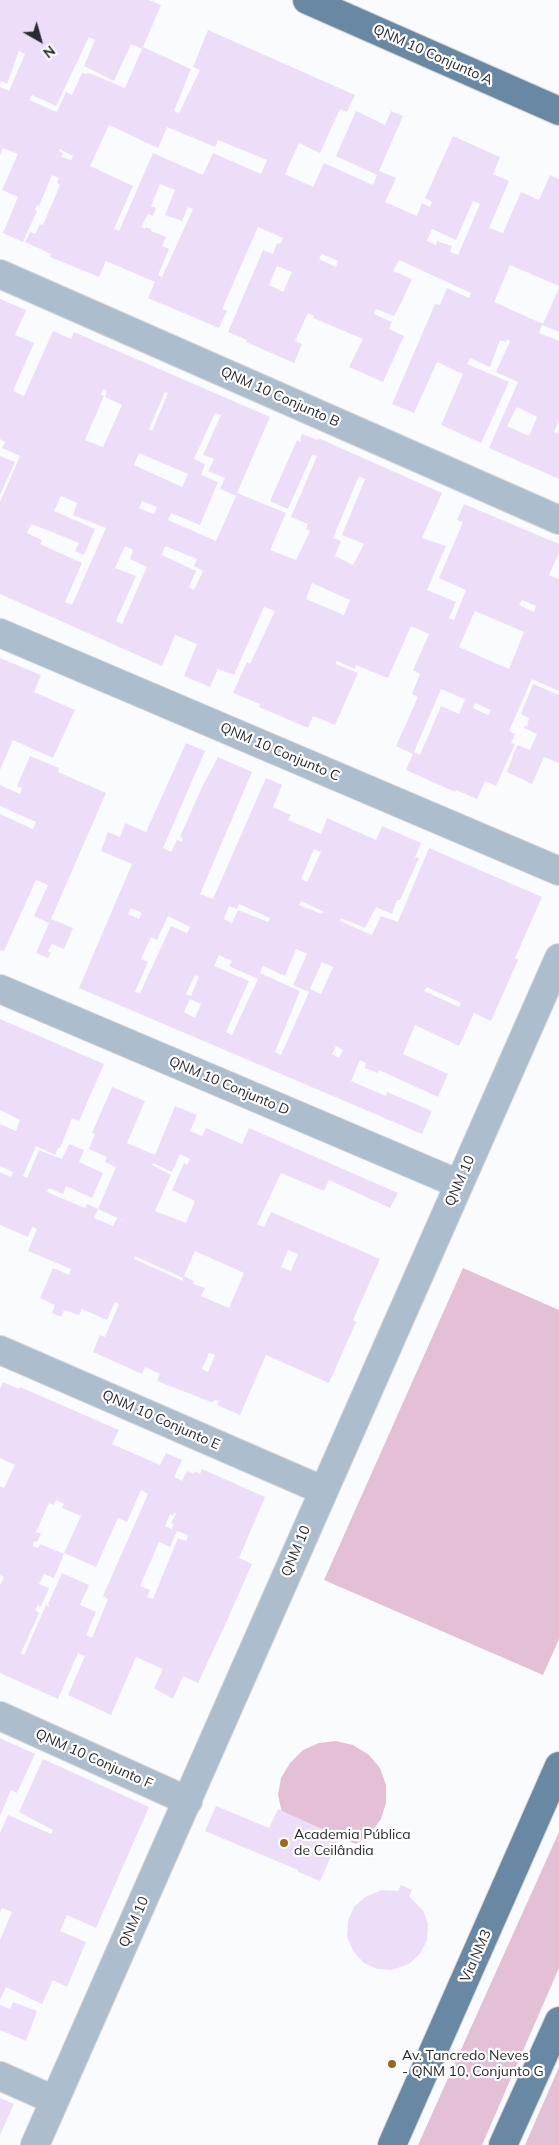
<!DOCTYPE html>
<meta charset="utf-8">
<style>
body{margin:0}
#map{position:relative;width:559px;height:2145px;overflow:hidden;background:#fafbff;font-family:Mulish,sans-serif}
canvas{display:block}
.north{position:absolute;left:15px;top:15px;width:50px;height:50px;-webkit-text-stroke:4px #fff;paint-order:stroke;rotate:142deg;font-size:14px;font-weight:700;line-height:20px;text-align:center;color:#2a2b32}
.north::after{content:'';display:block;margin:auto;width:18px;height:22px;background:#2a2b32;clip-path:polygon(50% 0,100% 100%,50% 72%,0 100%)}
</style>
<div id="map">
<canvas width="559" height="2145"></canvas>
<div class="north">N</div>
</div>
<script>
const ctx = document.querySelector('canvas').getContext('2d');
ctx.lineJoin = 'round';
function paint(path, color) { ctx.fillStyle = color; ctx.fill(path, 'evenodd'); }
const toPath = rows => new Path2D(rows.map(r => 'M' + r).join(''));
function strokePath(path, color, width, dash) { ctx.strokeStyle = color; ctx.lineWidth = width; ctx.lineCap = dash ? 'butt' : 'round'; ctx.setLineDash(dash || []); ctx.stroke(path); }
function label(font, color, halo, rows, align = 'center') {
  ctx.font = font + ' Mulish,sans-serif'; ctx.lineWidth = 4.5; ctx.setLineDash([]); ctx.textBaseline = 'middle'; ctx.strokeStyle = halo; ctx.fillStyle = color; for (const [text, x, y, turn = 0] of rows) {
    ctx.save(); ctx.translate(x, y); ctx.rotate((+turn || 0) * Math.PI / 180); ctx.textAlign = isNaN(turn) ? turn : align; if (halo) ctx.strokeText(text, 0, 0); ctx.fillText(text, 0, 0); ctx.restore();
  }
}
const green = toPath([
 [463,1268,559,1310,559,1639,543,1675,324,1580],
 [336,1741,353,1745,369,1755,380,1768,386,1785,386,1803,381,1819,370,1834,356,1844,282,1813,278,1795,281,1778,290,1763,303,1750,319,1743],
 [559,1832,559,1968,482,2145,418,2145],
 [559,2067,559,2145,525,2145]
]);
const building = toPath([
 [0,0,149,0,161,5,143,47,191,69,174,111,179,113,200,70,193,67,208,30,355,95,347,112,340,109,320,153,299,143,285,174,313,187,324,163,373,185,377,175,336,156,356,111,385,125,391,111,403,116,379,171,396,178,385,202,417,216,422,203,430,207,432,202,425,198,453,136,500,157,493,174,509,181,489,228,503,233,521,192,539,200,550,175,559,179,559,286,510,265,494,302,543,324,559,288,559,332,542,325,539,333,559,341,559,420,554,432,558,433,559,430,559,479,489,448,518,382,496,372,510,341,507,339,506,342,500,340,490,367,470,358,467,364,509,382,481,443,441,425,463,374,437,362,414,413,392,404,435,304,440,305,447,288,469,298,471,293,399,260,393,271,412,279,402,301,394,316,376,309,374,314,392,322,389,329,404,336,383,382,349,367,363,339,313,318,314,316,308,313,295,341,302,344,294,363,246,342,247,340,228,332,263,250,273,254,277,243,280,244,283,238,258,227,222,309,227,311,219,328,148,298,155,282,106,261,99,277,50,257,51,254,25,242,30,232,35,234,40,224,43,225,60,185,57,183,59,178,52,175,39,206,37,205,35,210,37,211,23,242,3,233,18,197,2,190,18,154,3,148,0,155,0,87,9,91,25,54,19,51,7,84,1,81,0,85],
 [89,37,95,40,84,66,114,81,131,44,142,49,125,88,89,73,85,74,82,73,72,95,66,92,57,112,29,100,32,95,56,106],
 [109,125,158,148,167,127,215,147,218,140,267,160,261,174,213,153,203,175,153,153,119,231,114,229,133,186,90,166],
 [60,149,73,156,71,160,61,157,63,153,59,151],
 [160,184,175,190,165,215,182,221,188,207,193,209,162,277,158,275,169,249,162,246,166,237,151,231,151,229,146,227,145,229,141,227,148,214,153,216,156,208,151,206],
 [473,201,480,204,458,255,450,252,452,246,437,241,436,245,427,241,432,229,456,240],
 [322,254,338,261,336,267,319,259],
 [277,266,292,272,283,292,269,285],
 [517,407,537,417,529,436,507,426],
 [0,299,26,310,15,335,34,343,13,391,24,396,53,331,71,339,74,332,270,417,237,493,286,513,270,550,296,560,310,531,306,529,308,524,291,517,317,456,312,455,288,509,270,501,297,440,301,442,300,439,302,434,318,440,318,438,442,493,422,538,446,546,427,590,456,602,449,618,454,620,466,590,439,578,463,522,457,520,464,504,559,544,559,553,549,575,559,579,559,691,532,679,509,731,515,734,511,743,515,744,496,786,485,781,477,799,456,790,455,792,406,770,413,754,396,746,418,697,412,694,420,674,413,670,429,634,411,626,388,678,356,665,355,669,337,661,336,664,358,673,335,725,313,716,308,728,259,707,260,704,233,693,247,662,250,664,275,611,264,607,234,675,218,669,210,687,184,676,197,644,175,635,162,666,0,594,0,502,20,456,2,448,5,442,0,439],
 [104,389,107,391,105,397,122,405,103,447,85,440,104,396,101,394],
 [165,392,168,393,152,431,149,429],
 [215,413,221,415,203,455,214,459,208,471,225,478,220,489,236,496,216,541,168,520,171,513,200,525,218,482,201,475,205,464,194,459],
 [139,453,188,474,182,487,134,465],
 [359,476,365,479,342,535,364,544,353,565,335,556,341,541,333,538],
 [61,496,77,503,73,515,106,528,72,605,65,602,82,563,40,544,42,540,27,533,31,524,47,530,79,543,75,551,84,555,95,529,54,511],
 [142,501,157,507,154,514,139,508],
 [125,546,133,550,130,559,147,567,122,624,116,621,136,576,115,568],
 [165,546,197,559,194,566,203,571,194,590,189,587,196,571,162,555],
 [312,583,350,600,344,615,306,599],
 [522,600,536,606,534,612,519,605],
 [475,611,524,632,509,669,459,647],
 [441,689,465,699,459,714,441,706,420,755,414,752],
 [475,703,491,710,488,715,473,708],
 [0,456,15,462,0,495],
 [0,658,41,675,34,692,75,710,53,758,13,740,0,770],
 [533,684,559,695,559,763,544,757,532,784,507,772,517,745,530,750,537,734,524,728,525,725,527,727,529,718,521,714],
 [186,743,205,751,163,848,171,852,177,840,182,842,183,838,180,837,202,787,218,757,252,772,200,894,213,899,266,778,282,785,273,807,291,815,288,820,321,834,327,818,376,840,382,826,421,843,415,857,419,858,400,900,397,900,392,914,376,907,365,928,341,918,340,921,372,935,381,916,398,922,429,848,542,897,515,958,518,960,491,1021,474,1013,459,1046,415,1025,403,1054,448,1074,438,1097,379,1070,378,1073,365,1068,366,1063,360,1060,351,1081,386,1096,387,1092,432,1111,422,1134,79,988,132,864,101,851,108,832,120,837,125,823,146,832],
 [314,849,321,852,307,882,301,879],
 [301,901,324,912,322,914,299,905],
 [239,904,270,918,268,922,238,910,232,923,224,919,229,906,237,909],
 [131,908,142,913,139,919,128,914],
 [168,916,190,927,187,933,171,926,140,993,135,992,148,962,141,959,151,937,157,940],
 [296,949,307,954,293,985,309,992,281,1055,275,1052,300,991,260,973,263,966,285,976],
 [219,955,232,961,229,966,258,979,232,1035,226,1032,249,981,214,966],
 [322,962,333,967,321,994,310,989],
 [195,975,199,977,191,996,186,994],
 [427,987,461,1003,459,1007,424,991],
 [190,999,201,1004,195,1018,184,1012],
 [336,1046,343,1050,339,1058,332,1054],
 [30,756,59,768,58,772,106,793,51,919,73,928,64,949,52,944,48,951,51,953,48,958,36,953,49,923,34,916,48,885,36,880,4,951,0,950,0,814,33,829,36,822,0,806,0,785,20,794,22,788,17,786],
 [0,1019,104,1064,79,1121,72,1118,60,1148,58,1148,55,1155,36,1146,23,1176,27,1178,39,1150,62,1159,69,1144,84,1150,79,1162,103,1173,92,1198,66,1186,63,1194,49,1188,47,1192,85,1208,87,1204,98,1209,94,1218,113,1226,117,1218,146,1231,98,1209,116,1167,105,1162,107,1157,89,1149,95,1134,92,1133,112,1087,145,1101,127,1143,155,1155,175,1106,197,1115,190,1131,202,1136,206,1128,242,1144,249,1128,398,1193,390,1208,329,1180,324,1191,281,1173,257,1224,264,1227,271,1212,380,1259,353,1320,356,1322,329,1383,266,1355,240,1415,217,1405,219,1401,216,1400,211,1402,157,1381,160,1374,145,1367,142,1374,93,1352,100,1335,105,1337,119,1304,115,1302,107,1320,82,1309,79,1315,64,1310,61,1317,52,1313,55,1305,40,1298,53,1268,69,1275,71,1269,28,1251,37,1229,32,1227,28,1237,0,1225,0,1172,11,1177,13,1172,0,1166,0,1124,16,1131,20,1120,0,1110],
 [180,1154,190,1159,187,1165,184,1163,172,1190,195,1201,186,1223,155,1211,171,1175,152,1165,153,1163,172,1172],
 [288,1250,298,1254,291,1271,281,1267],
 [195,1251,244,1273,229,1308,201,1296,205,1288,193,1284,194,1281,184,1276],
 [135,1256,183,1278,183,1281,134,1259],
 [209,1353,215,1355,208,1372,202,1369],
 [3,1382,19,1389,20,1387,119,1430,112,1444,160,1465,166,1453,182,1460,174,1477,182,1481,187,1471,194,1474,194,1471,200,1474,202,1469,265,1497,239,1558,235,1556,252,1564,225,1625,198,1683,183,1676,173,1699,154,1688,163,1669,136,1657,111,1715,68,1695,85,1656,78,1653,58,1699,0,1673,0,1585,4,1577,0,1575,0,1486,4,1488,15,1465,0,1458,0,1389],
 [141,1490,148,1494,103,1596,108,1599,92,1638,86,1635,96,1612,80,1605,89,1585,62,1573,48,1604,50,1607,46,1605,24,1655,21,1653,39,1613,35,1610,38,1605,41,1607,49,1588,39,1584,44,1574,54,1578,64,1554,40,1544,38,1548,33,1546,34,1541,37,1542,41,1534,36,1532,49,1503,54,1505,56,1500,64,1504,62,1508,81,1516,64,1553,96,1567,118,1518,127,1522],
 [174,1513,176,1514,171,1523,174,1524,172,1529,165,1526,170,1514,173,1516],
 [177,1531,188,1535,186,1541,178,1538,153,1599,147,1597,150,1590,140,1586,159,1542,170,1547],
 [0,1738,35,1754,17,1793,11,1790,0,1816],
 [43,1759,149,1807,96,1928,67,1915,60,1931,86,1942,67,1987,53,1980,42,2004,6,1987,0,2000,0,1940,12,1912,2,1908,0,1912,0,1833,8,1815,51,1834,53,1830,19,1812],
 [216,1806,269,1828,278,1809,340,1837,320,1881,298,1872,298,1870,205,1831],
 [401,1885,412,1890,409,1896,424,1912,428,1924,427,1940,420,1954,409,1964,392,1970,377,1969,364,1963,353,1951,347,1936,348,1920,354,1907,365,1897,382,1890,398,1891],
 [13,2002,37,2011,26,2041,0,2030,0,2005,10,2009],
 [0,2098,14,2104,0,2135]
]);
const minor = toPath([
 [0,274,559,520],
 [0,633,559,871],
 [0,989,459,1184],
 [0,1350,322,1490],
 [0,1716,188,1801],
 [0,2076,54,2100],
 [35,2145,559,958]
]);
const major = toPath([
 [307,0,559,111],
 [392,2145,559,1766],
 [503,2145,559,2021]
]);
const markers = [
 [284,1843,5,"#9a6a1c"],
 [392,2064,5,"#9a6a1c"]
];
const streetNames = [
 ["QNM 10 Conjunto A",433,55,24],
 ["QNM 10 Conjunto B",280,397,24],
 ["QNM 10 Conjunto C",280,752,23],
 ["QNM 10 Conjunto D",229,1086,23],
 ["QNM 10",460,1181,-66],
 ["QNM 10 Conjunto E",161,1420,24],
 ["QNM 10",296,1551,-67],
 ["QNM 10 Conjunto F",94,1759,24],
 ["QNM 10",134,1922,-66],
 ["Via NM3",476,1956,-66]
];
const poiNames = [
 ["Academia Pública",294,1835],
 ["de Ceilândia",294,1851],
 ["Av. Tancredo Neves",402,2056],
 ["- QNM 10, Conjunto G",402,2072]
];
paint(green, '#e3c0d6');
paint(building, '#ecdef9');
strokePath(minor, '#d5d6da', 30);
strokePath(major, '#d5d6da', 30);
strokePath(minor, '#acbdcd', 28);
strokePath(major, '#6988a4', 28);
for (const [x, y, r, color] of markers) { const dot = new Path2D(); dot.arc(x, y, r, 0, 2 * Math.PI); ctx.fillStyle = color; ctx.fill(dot); strokePath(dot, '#fff', 2); }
label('14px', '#2a2b32', '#fff', streetNames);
label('14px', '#2a2b32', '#fff', poiNames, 'left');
</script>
